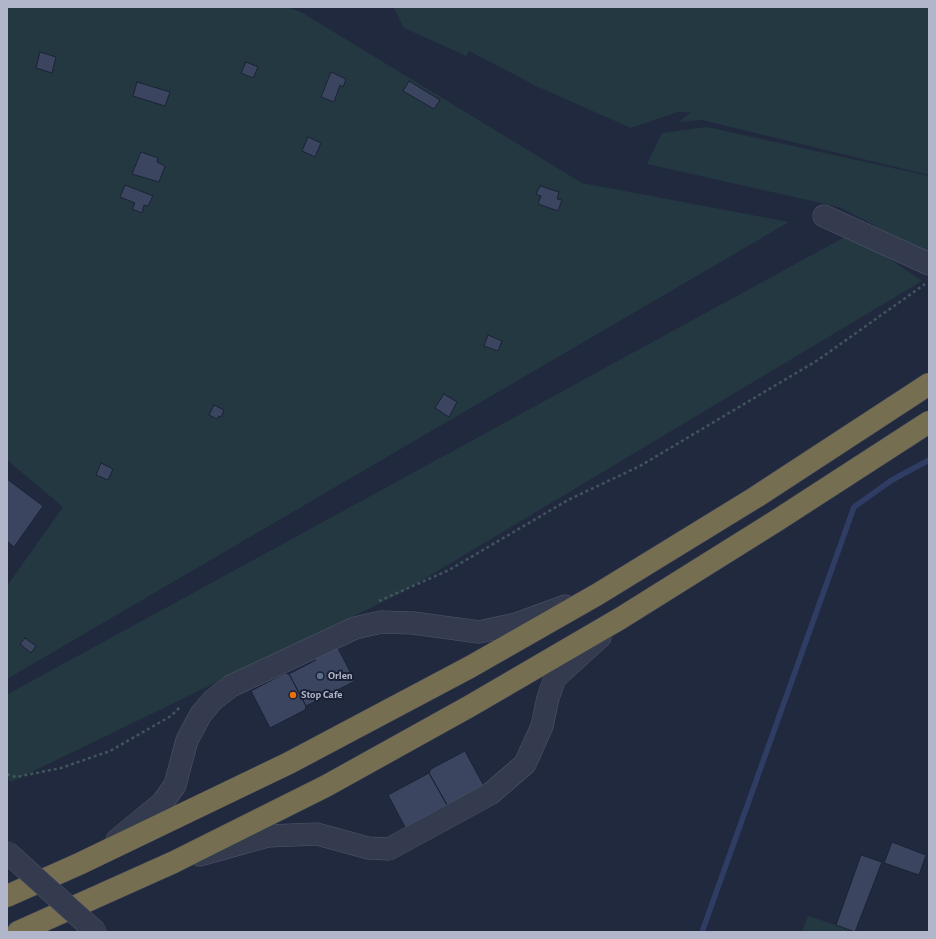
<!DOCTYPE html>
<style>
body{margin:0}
#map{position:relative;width:936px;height:939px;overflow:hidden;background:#21293f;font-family:"Alegreya Sans",sans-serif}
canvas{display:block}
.frame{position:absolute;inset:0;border:8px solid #b1b6ca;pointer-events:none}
</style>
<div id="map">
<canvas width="936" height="939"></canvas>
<div class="frame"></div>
</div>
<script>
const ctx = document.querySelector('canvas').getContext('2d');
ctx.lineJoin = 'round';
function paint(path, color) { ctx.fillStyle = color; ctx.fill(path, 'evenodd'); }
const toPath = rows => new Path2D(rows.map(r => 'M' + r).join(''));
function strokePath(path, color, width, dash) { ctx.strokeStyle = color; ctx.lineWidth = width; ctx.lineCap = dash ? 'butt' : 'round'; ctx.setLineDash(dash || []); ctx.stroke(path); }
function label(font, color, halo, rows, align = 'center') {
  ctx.font = font + ' "Alegreya Sans",sans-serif'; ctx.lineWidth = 4; ctx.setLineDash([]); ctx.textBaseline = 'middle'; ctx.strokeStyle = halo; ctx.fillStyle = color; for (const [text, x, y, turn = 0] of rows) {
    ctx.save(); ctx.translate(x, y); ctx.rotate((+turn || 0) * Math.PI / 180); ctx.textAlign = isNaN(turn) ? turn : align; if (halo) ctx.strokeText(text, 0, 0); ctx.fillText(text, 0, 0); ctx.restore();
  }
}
const green = toPath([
 [7,7,286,7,301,12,582,183,789,222,7,679,7,586,63,507,7,460],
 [393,7,929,7,929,175,702,120,679,122,691,112,678,112,631,128,538,87,469,51,466,56,404,28],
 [707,127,929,176,929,257,868,222,839,207,647,164,662,133],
 [852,233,922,281,399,594,11,782,7,778,8,694],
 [808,916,836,925,855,932,802,932]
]);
const stream = toPath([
 [702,932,854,507,892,480,929,460]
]);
const building = toPath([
 [40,52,56,57,52,73,36,68,40,52],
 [246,62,258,67,253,78,241,73,246,62],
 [331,72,346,79,343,87,340,85,334,102,321,97,331,72],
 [409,81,440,100,434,109,403,91,409,81],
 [137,82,170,92,165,106,133,96,137,82],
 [308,137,321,143,315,157,302,151,308,137],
 [141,152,158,158,157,162,165,166,159,182,132,174,141,152],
 [125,185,153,196,148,206,144,205,142,213,132,209,135,203,120,197,125,185],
 [540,186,559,192,557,199,562,200,558,211,538,204,541,196,536,194,540,186],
 [488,335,502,341,498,351,484,346,488,335],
 [444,394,457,402,449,417,435,408,444,394],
 [214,405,224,410,221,417,219,416,217,419,209,415,214,405],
 [101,463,113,469,108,480,96,475,101,463],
 [7,479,43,506,14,547,7,541,7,479],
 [329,631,355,681,306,706,289,674,316,660,307,643,329,631],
 [25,638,36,646,31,653,20,644,25,638],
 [285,673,289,674,306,706,305,710,270,728,251,691,285,673],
 [465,751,485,788,447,805,429,773,431,769,465,751],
 [429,773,447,805,414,844,388,795,429,773],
 [892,842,926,855,919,875,884,863,892,842],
 [861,855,882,862,855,932,836,925,861,855]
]);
const path = toPath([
 [379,601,449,570,568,500,640,466,818,360,925,284],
 [7,774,16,777,61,768,110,751,171,716,181,706]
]);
const minor = toPath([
 [824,216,929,264],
 [117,840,163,802,175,785,187,740,201,714,213,700,231,686,355,628,381,622,413,623,479,632,516,624,565,606],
 [200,855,268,836,317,834,368,848,389,849,490,794,525,764,542,726,548,698,555,678,600,637]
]);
const highway = toPath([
 [7,896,79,864,289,763,470,667,598,594,756,497,929,384],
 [18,932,174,862,326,786,470,706,621,618,776,521,929,422]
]);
const minorBridge = toPath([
 [7,852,96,932]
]);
const markers = [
 [320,676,4,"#5c6f8a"],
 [293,695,4,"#e8710a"]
];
const poiNames = [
 ["Orlen",328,676],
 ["Stop Cafe",301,695]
];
paint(green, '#233840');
strokePath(stream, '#2f3c64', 5.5);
paint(building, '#3c4560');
strokePath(building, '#1c2236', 1);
strokePath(minor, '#50566a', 23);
strokePath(highway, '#3d4357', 23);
strokePath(path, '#41555d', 2.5, [3, 3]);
strokePath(minor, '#353b4f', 22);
strokePath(highway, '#766e51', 22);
strokePath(minorBridge, '#50566a', 23, []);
strokePath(minorBridge, '#353b4f', 22);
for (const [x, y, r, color] of markers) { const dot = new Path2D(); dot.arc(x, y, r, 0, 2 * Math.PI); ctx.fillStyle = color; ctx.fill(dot); strokePath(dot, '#1a2034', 1.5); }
label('bold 11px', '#b1b6ca', '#1a2034', poiNames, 'left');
</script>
